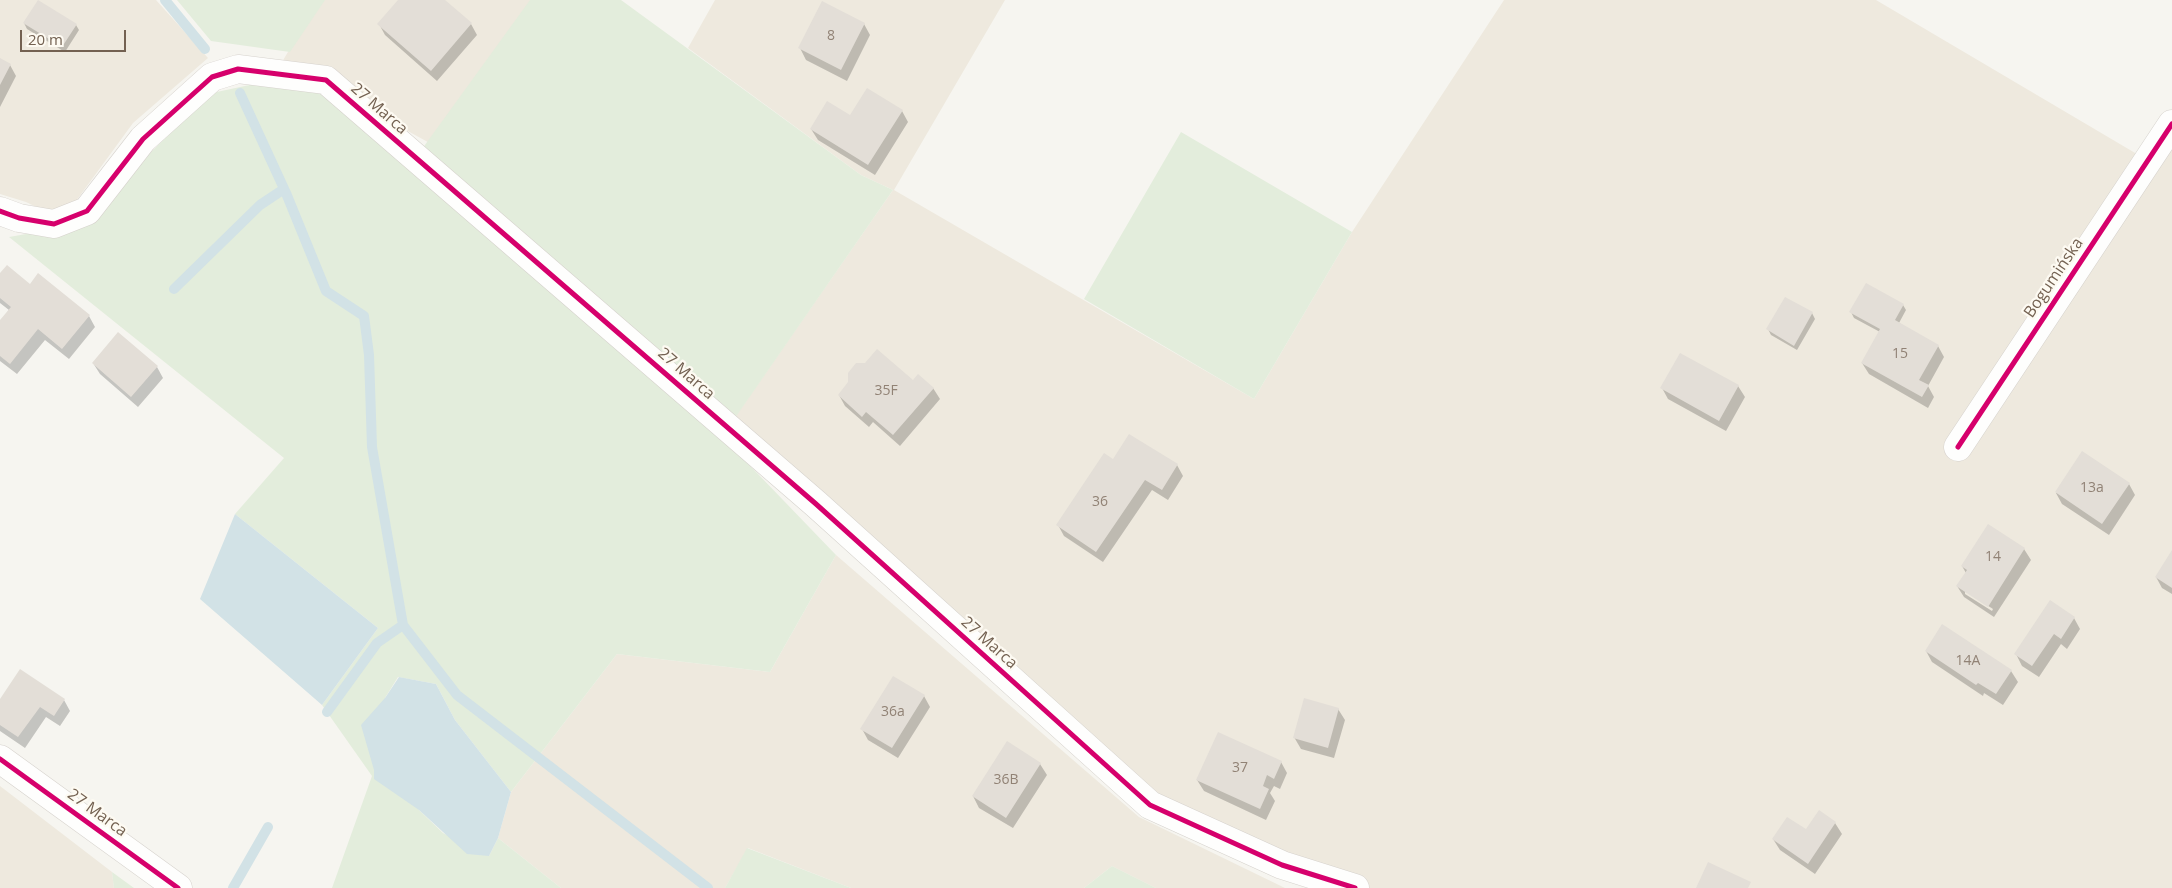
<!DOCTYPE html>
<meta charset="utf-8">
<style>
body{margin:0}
#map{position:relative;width:2172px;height:888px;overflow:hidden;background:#f6f5f0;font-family:"Open Sans",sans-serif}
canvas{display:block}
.scale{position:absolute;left:20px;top:30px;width:106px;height:22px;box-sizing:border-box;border:2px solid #736151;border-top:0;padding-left:6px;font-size:15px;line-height:18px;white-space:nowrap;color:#736151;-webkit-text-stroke:4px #fdfaf2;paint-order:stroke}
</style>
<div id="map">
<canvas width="2172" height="888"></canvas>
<div class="scale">20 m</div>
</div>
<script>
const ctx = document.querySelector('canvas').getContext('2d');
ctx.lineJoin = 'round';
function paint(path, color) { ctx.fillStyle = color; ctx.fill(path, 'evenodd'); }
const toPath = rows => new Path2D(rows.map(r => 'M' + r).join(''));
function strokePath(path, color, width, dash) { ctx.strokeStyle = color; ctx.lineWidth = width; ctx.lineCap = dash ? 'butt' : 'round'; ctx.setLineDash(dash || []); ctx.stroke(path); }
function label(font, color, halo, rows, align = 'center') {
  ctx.font = font + ' "Open Sans",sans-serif'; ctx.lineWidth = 4.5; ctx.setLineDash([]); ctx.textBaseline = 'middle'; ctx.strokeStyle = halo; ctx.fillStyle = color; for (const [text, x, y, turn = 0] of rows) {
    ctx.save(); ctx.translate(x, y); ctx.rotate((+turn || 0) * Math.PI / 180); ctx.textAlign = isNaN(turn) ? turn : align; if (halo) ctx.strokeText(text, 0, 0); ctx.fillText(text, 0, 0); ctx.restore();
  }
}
const residential = toPath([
 [0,0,156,0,208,58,133,123,76,201,53,215,26,202,0,194],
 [319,0,535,0,446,152,282,62],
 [715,0,1005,0,894,190,1254,399,1352,232,1504,0,1876,0,2147,160,2172,124,2172,888,1355,888,1150,805,728,427,893,190,861,175,688,48],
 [836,555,1139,817,1285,888,1156,888,1112,866,1084,888,851,888,748,848,725,888,561,888,498,838,511,792,617,654,770,672],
 [0,786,112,872,114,888,0,888]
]);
const green = toPath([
 [177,0,325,0,290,52,211,41],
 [530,0,621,0,861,175,893,190,735,418,422,149],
 [287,77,333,98,732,447,836,555,770,672,617,654,511,792,455,720,436,684,398,677,385,698,419,810,443,833,489,856,498,838,561,888,332,888,372,776,322,705,378,628,235,514,284,458,9,237,95,222,150,153,212,93],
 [1181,132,1352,232,1254,399,1084,299],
 [747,848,851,888,725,888],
 [1112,866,1156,888,1084,888],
 [112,872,134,888,114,888]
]);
const water = toPath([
 [235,514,378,628,322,705,200,599],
 [399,677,436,684,455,720,511,792,498,838,489,856,467,854,419,810,374,779,374,770,361,725,385,698]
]);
const shadow = toPath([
 [399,0,443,0,471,24,477,35,437,81,385,35,379,24],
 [24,23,76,25,79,30,65,52,27,29],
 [864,24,870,35,847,81,806,60,800,48],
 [0,60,10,65,16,76,0,107],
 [902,111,908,122,875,175,818,140,811,129,850,116],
 [0,275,30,286,89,316,95,327,69,359,45,340,17,374,0,361,0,322,9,310,0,303],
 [1903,305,1906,310,1899,323,1938,346,1944,357,1928,386,1934,397,1928,408,1869,374,1862,363,1880,332,1854,318,1851,312],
 [1812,313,1815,319,1797,350,1771,335,1768,329],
 [1681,355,1738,386,1745,397,1726,431,1668,399,1662,388],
 [93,363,157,367,163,378,138,407,100,374],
 [913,382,933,388,940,399,900,446,873,422,869,427,845,406,839,395],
 [1113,460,1177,465,1183,476,1168,500,1152,490,1103,562,1064,536,1058,525],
 [2129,484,2135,495,2109,535,2062,504,2056,493],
 [2024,549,2031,560,1994,617,1964,597,1957,586,1966,573,1962,566],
 [1965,591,1993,609,1992,611,1965,594],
 [2172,552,2172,594,2162,588,2156,577],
 [2074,618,2080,629,2067,649,2061,644,2039,677,2022,666,2016,654],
 [1943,626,2011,671,2018,682,2003,705,1984,693,1983,696,1932,662,1926,651],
 [924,696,930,707,898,758,868,740,862,729],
 [64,700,70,711,60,726,46,717,25,748,0,731,0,701],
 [1338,709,1345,720,1334,758,1301,749,1294,737],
 [1281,762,1287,773,1280,789,1274,786,1270,793,1275,801,1266,820,1204,791,1197,780],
 [1040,764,1047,775,1013,828,979,808,973,796],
 [1835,823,1842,834,1815,874,1780,850,1773,839]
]);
const stream = toPath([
 [165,0,205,49],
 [240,93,286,193,326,291,364,316,369,355,372,447,403,625,457,695,708,888],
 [174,289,260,205,284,189],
 [327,712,377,643,403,625],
 [233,888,268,827]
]);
const building = toPath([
 [38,0,77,24,62,47,23,23],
 [398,0,445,0,472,23,431,71,377,24],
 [822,1,865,23,841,70,798,48],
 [0,58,11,64,0,85],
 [867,88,903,110,868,165,810,129,827,101,850,115],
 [7,265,30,284,38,273,90,315,62,349,38,329,10,364,0,356,0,320,11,307,0,298,0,273],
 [1866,283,1904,304,1895,320,1939,345,1919,380,1929,385,1922,397,1861,363,1880,329,1849,312],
 [1785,297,1813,312,1794,346,1766,329],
 [118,332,158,366,131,397,92,363],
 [877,349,913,380,918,374,934,388,893,435,866,412,862,417,838,395,848,382,848,373,856,363,865,363],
 [1680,353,1739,385,1719,421,1660,388],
 [1129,434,1178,464,1162,490,1145,480,1096,552,1056,525,1104,453,1113,459],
 [2082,451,2130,483,2102,524,2055,492],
 [1988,524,2025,548,1988,607,1956,586,1967,570,1961,566],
 [2172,550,2172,588,2155,577],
 [2050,600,2075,617,2061,639,2054,634,2032,666,2014,654],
 [1942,624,2012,670,1996,694,1978,683,1976,685,1925,651],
 [20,669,65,699,54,716,40,707,18,737,0,725,0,699],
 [893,676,925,695,892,748,860,729],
 [1304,698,1339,708,1328,748,1293,738],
 [1218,732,1282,761,1274,779,1267,775,1263,786,1269,789,1260,809,1196,780],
 [1007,741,1041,763,1006,818,972,796],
 [1819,810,1836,822,1808,864,1772,839,1787,817,1806,829],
 [1708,862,1751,882,1748,888,1696,888]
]);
const minor = toPath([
 [0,211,19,218,54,224,87,211,143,139,212,77,238,69,326,80,816,504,1150,805,1282,865,1355,888],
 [1958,447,2172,124],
 [0,759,178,888]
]);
const cycleway = toPath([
 [0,211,19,218,54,224,87,211,143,139,212,77,238,69,326,80,816,504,1150,805,1282,865,1355,888],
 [1958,447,2172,124],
 [0,759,178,888]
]);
const numberNames = [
 ["8",831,36],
 ["15",1900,354],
 ["35F",886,391],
 ["13a",2092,488],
 ["36",1100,502],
 ["14",1993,557],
 ["14A",1968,661],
 ["36a",893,712],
 ["37",1240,768],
 ["36B",1006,780]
];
const streetNames = [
 ["27 Marca",379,109,41],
 ["Bogumińska",2054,278,-56],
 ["27 Marca",686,374,41],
 ["27 Marca",989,643,42],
 ["27 Marca",97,813,36]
];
paint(residential, '#eee9de');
paint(green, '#e3eddc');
paint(water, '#d2e2e6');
paint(shadow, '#0003');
strokePath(stream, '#d2e2e6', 10);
paint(building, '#e3ded7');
strokePath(minor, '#d6d2cd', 29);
strokePath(minor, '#fefefd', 28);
strokePath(cycleway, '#d6006c', 5);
label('14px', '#918275', null, numberNames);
label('16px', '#736151', '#fdfaf2', streetNames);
</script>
